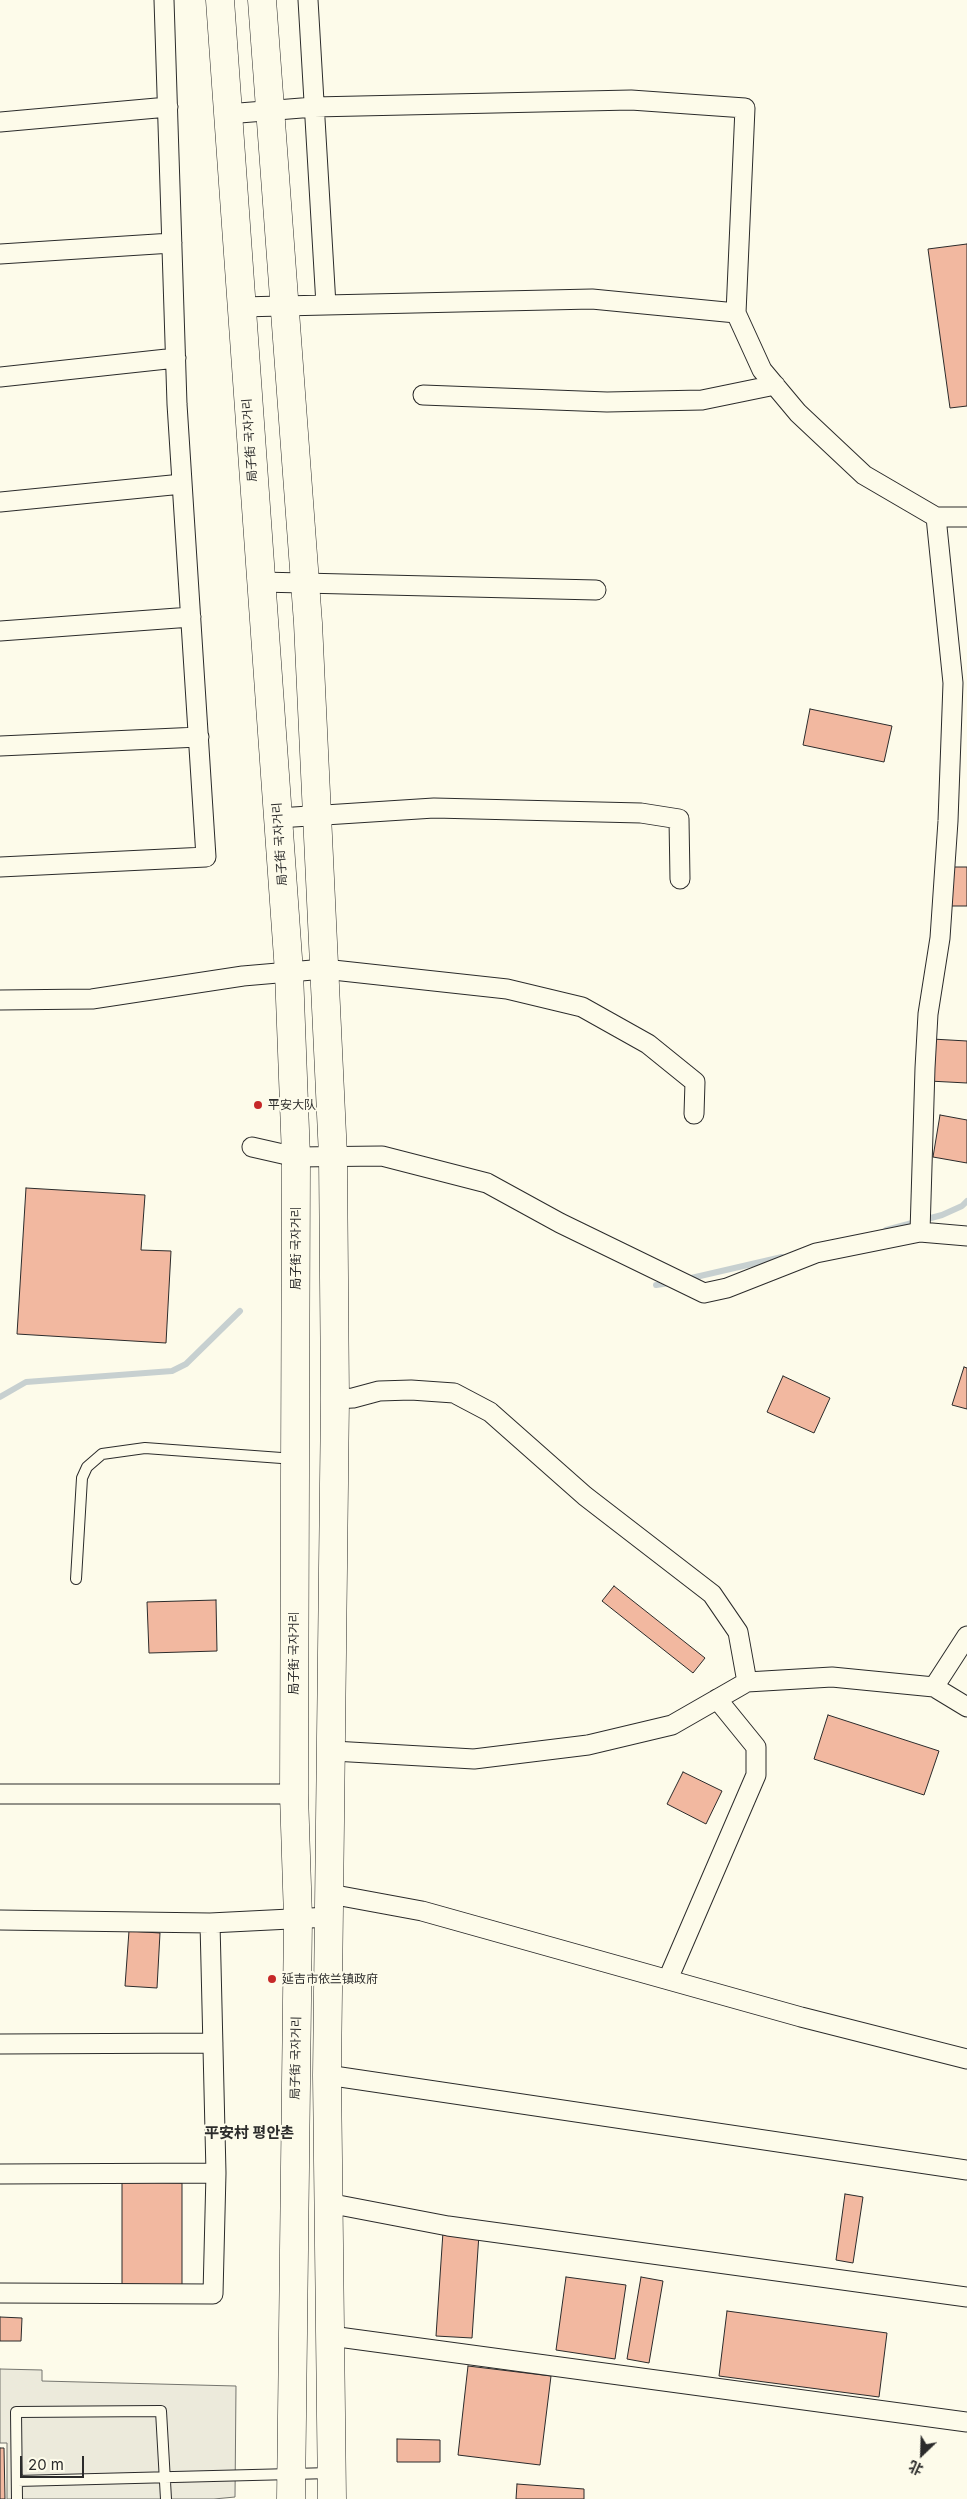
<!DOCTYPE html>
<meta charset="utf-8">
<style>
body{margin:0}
#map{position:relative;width:967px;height:2499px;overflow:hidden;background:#fdfbea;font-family:Inter,"Noto Sans SC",sans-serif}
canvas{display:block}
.north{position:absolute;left:897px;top:2429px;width:50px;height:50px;-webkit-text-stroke:4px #fdfbea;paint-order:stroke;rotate:204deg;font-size:14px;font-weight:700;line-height:20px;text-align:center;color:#2b2b2b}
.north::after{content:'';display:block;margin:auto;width:18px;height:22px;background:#2b2b2b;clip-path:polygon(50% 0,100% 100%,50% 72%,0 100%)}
.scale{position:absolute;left:20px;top:2456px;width:64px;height:22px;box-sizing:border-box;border:2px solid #2b2b2b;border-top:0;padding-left:6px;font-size:15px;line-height:18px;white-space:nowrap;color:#2b2b2b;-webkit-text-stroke:4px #fdfbea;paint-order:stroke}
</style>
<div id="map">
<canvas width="967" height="2499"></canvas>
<div class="north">北</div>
<div class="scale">20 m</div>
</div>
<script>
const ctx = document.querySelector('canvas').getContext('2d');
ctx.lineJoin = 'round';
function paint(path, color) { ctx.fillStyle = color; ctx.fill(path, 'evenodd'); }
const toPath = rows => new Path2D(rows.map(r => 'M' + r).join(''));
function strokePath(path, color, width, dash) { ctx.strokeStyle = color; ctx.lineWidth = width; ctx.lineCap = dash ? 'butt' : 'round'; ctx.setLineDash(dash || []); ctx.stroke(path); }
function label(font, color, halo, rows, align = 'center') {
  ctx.font = font + ' Inter,"Noto Sans SC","Noto Sans KR",sans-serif'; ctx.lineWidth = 4; ctx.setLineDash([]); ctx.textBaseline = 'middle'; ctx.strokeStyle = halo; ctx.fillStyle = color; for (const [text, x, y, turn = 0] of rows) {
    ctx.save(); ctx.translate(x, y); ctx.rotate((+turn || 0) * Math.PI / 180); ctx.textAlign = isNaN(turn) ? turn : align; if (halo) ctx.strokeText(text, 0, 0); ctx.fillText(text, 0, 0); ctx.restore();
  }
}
const parking = toPath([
 [0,2369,42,2370,42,2381,236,2386,235,2497,214,2499,7,2499,7,2443,0,2443,0,2369]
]);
const stream = toPath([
 [886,1230,942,1215,962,1206,967,1201],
 [687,1279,782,1257],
 [656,1285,670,1283],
 [0,1397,26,1382,172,1371,186,1364,240,1311]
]);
const building = toPath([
 [967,244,967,406,950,408,928,249,967,244],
 [810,709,892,726,884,762,803,745,810,709],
 [948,867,967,867,967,906,947,906,948,867],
 [932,1039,967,1041,967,1083,929,1081,932,1039],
 [940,1115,967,1120,967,1163,933,1157,940,1115],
 [26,1188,145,1195,141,1250,171,1251,166,1343,17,1334,26,1188],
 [964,1367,967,1368,967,1409,952,1405,964,1367],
 [783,1376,830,1398,814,1433,767,1412,783,1376],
 [614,1586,705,1658,693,1673,602,1601,614,1586],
 [216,1600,217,1651,149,1653,147,1602,216,1600],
 [828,1715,939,1751,924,1795,814,1759,828,1715],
 [683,1772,722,1791,706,1824,667,1804,683,1772],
 [129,1931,160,1933,157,1988,125,1986,129,1931],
 [122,2182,182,2183,182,2285,122,2284,122,2182],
 [845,2194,863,2197,853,2263,836,2260,845,2194],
 [443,2232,479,2234,472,2338,436,2336,443,2232],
 [566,2277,626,2285,615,2359,556,2350,566,2277],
 [641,2277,663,2281,649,2363,627,2359,641,2277],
 [727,2311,887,2333,879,2397,719,2376,727,2311],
 [0,2317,22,2318,21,2341,0,2341,0,2317],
 [468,2366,551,2376,540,2465,458,2455,468,2366],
 [397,2439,440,2440,440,2462,397,2462,397,2439],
 [0,2448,4,2448,5,2499,0,2499,0,2448],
 [517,2484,584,2489,584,2499,516,2499,517,2484]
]);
const lane = toPath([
 [76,1579,82,1478,87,1467,102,1454,145,1448,295,1459],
 [17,2481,331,2473],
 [17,2499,16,2412,161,2411,166,2499]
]);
const street = toPath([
 [227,114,314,107,631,100,745,108,736,313,762,370,798,413,864,475,936,517,967,517],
 [0,122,168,107],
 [0,254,172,243],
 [326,305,592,299,736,313],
 [240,307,326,305,308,0],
 [0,377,176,358],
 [423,395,607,402,702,400,775,385],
 [0,502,182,484],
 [261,582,596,590],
 [0,631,191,617],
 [0,746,199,737],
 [278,818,434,808,641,813,679,819,680,879],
 [0,867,206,857,177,404,164,0],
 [0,1000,92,999,243,976,324,969,507,989,582,1007,648,1044,695,1082,694,1114],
 [252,1147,296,1157,382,1156,487,1183,560,1223,704,1293,727,1288,816,1253,920,1232,967,1236],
 [920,1232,925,1068,928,1014,940,938,948,821,953,683,936,517],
 [335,1399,353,1398,379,1391,411,1390,454,1393,490,1412,585,1496,712,1594,738,1632,747,1682],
 [934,1687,967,1636],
 [333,1751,474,1759,588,1745,672,1725,747,1682,832,1677,934,1687,967,1707],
 [0,1794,294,1794],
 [330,1894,422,1911,801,2017,967,2059],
 [0,1920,210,1923,330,1917],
 [668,1979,756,1775,756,1747,717,1699],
 [0,2044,213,2043],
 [327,2075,967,2170],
 [0,2174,216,2173],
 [328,2203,448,2226,967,2297],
 [0,2293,213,2294,216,2173,210,1923],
 [331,2336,967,2422]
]);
const primary = toPath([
 [220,0,289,972,296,1157,294,1794,298,1918,291,2499],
 [262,0,308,623,333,1156,335,1399,327,2075,332,2499]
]);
const markers = [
 [258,1105,5,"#c62828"],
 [272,1979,5,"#c62828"]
];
const streetNames = [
 ["局子街 국자거리",250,440,-94],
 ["局子街 국자거리",280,844,-94],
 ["局子街 국자거리",296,1248,-90],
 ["局子街 국자거리",294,1653,-90],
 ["局子街 국자거리",296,2058,-89]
];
const poiNames = [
 ["平安大队",268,1105],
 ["延吉市依兰镇政府",282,1979]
];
const quarterNames = [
 ["平安村 평안촌",249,2133]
];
paint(parking, '#eceadb');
strokePath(parking, '#74746e', 1);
strokePath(stream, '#c7d0d0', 6);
paint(building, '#f2b8a0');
strokePath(building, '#2b2b2b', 1);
strokePath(lane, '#2b2b2b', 12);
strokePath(street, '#2b2b2b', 21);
strokePath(primary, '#2b2b2b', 29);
strokePath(lane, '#fdfbea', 10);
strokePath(street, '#fdfbea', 19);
strokePath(primary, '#fdfbea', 28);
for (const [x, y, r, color] of markers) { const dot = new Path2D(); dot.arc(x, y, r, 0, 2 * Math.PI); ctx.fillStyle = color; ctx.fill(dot); strokePath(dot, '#fdfbea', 2); }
label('12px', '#2b2b2b', '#fdfbea', streetNames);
label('12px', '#2b2b2b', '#fdfbea', poiNames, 'left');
label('bold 15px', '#2b2b2b', '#fdfbea', quarterNames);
</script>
